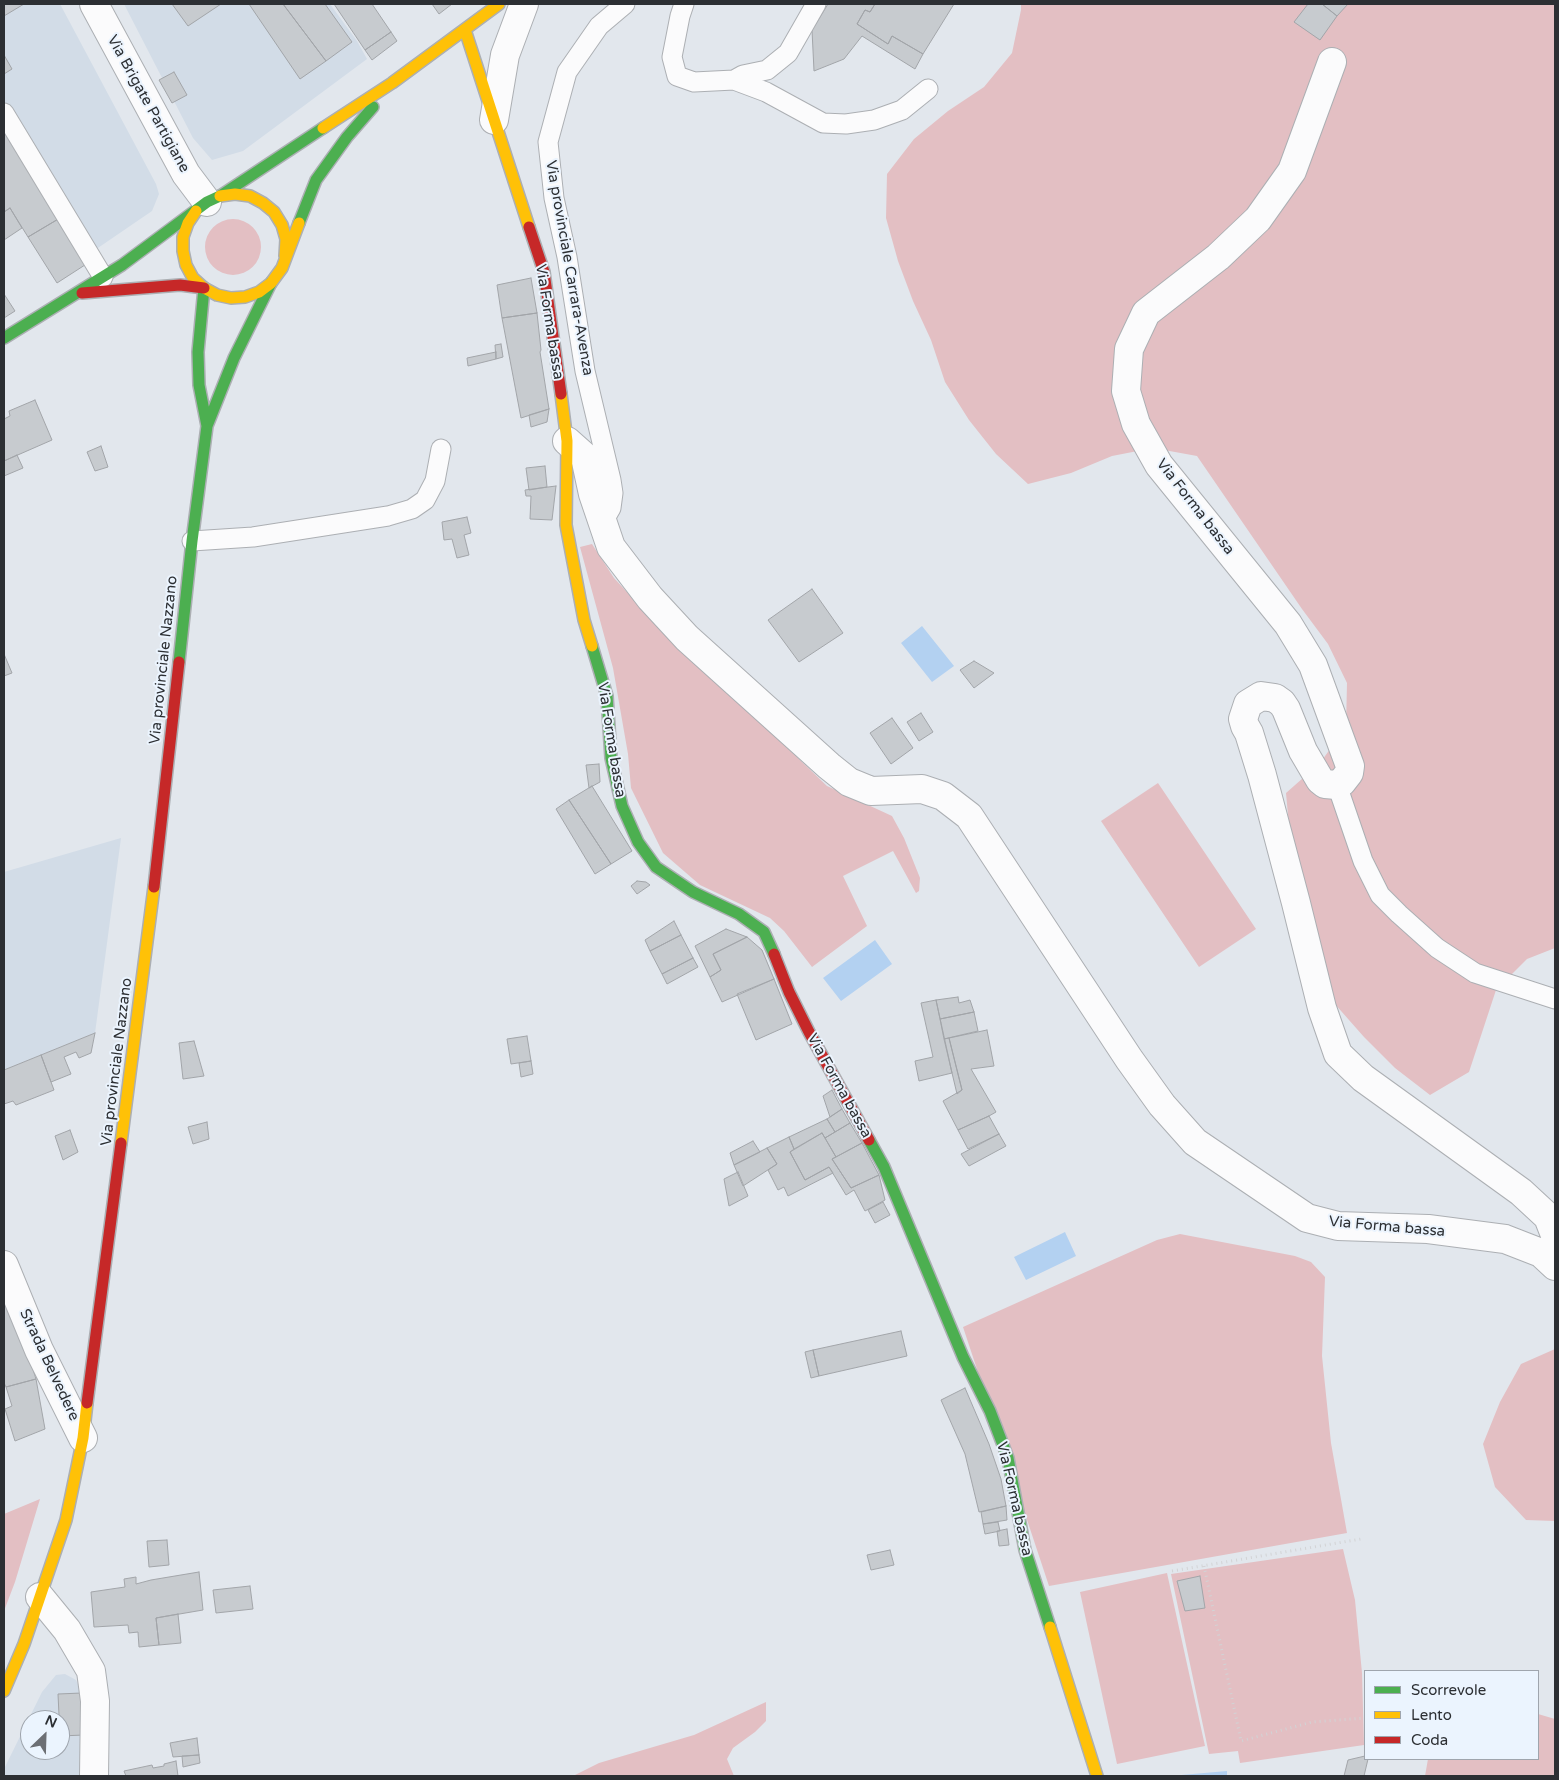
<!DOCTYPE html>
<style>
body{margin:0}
#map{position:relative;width:1559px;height:1780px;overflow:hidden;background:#e2e7ed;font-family:"Varela Round",sans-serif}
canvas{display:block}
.frame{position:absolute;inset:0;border:5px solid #2c2f33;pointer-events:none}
.legend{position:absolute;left:1364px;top:1670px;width:175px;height:90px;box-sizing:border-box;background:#ebf4fe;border:1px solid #9fa5ad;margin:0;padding:6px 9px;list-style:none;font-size:15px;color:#2c2f33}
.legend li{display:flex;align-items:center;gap:10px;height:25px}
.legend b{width:25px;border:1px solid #9fa5ad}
.north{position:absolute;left:20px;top:1710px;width:50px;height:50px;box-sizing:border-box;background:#ebf4fe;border:1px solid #9fa5ad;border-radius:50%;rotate:24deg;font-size:14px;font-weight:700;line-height:20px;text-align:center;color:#2c2f33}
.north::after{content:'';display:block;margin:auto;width:18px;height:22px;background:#6c6f74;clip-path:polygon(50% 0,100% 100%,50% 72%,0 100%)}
</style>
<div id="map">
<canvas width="1559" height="1780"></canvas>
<div class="frame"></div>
<ul class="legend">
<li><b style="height:6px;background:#4caf50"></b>Scorrevole</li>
<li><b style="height:6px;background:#ffc107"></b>Lento</li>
<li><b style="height:6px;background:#c62828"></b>Coda</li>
</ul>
<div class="north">N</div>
</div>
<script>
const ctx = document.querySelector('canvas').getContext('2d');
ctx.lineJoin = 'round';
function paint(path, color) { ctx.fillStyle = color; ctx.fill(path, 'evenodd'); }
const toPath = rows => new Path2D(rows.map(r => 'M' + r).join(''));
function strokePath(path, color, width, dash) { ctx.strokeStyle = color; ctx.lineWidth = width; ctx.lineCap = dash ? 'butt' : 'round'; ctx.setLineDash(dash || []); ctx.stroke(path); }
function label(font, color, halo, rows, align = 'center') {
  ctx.font = font + ' "Varela Round",sans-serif'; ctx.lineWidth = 4; ctx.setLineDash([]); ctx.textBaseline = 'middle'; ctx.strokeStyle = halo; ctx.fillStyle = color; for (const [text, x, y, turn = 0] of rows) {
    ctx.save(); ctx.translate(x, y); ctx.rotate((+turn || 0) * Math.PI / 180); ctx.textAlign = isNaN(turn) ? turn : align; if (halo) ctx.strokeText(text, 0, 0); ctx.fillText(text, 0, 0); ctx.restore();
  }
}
const built = toPath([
 [4,4,60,4,156,184,159,194,152,211,92,252,4,110],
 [124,4,330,4,357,41,367,59,243,151,212,160,193,138],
 [121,838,95,1033,4,1070,4,872],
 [65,1674,76,1680,82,1693,85,1776,4,1776,4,1769,42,1692,56,1675],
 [30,1720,60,1720,60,1750,30,1750]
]);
const green = toPath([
 [1021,4,1555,4,1555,948,1527,959,1496,990,1469,1072,1430,1095,1395,1068,1364,1037,1334,1003,1290,837,1286,793,1320,763,1346,727,1347,683,1328,644,1302,609,1197,456,1153,448,1112,456,1071,473,1028,484,996,454,969,420,945,382,931,340,913,301,898,261,886,218,887,174,914,139,948,111,984,87,1012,53,1021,10],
 '205 247a28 28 0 1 1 56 0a28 28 0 1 1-56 0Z',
 [592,544,614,578,638,604,827,786,892,816,904,838,920,878,919,891,916,893,893,851,843,876,867,926,812,967,784,931,770,918,700,885,663,853,631,788,628,754,613,668,580,547],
 [1158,783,1256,929,1199,967,1101,821],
 [1180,1234,1295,1256,1311,1262,1325,1277,1322,1356,1331,1443,1347,1533,1049,1586,963,1327,1157,1240],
 [1555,1349,1555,1521,1526,1520,1495,1487,1483,1444,1500,1402,1521,1364],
 [40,1499,15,1582,4,1611,4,1514],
 [1343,1549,1355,1600,1362,1673,1364,1745,1240,1763,1238,1751,1209,1754,1171,1574],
 [1167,1573,1205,1746,1117,1764,1080,1592],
 [766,1702,766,1721,755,1732,733,1748,727,1759,734,1776,573,1776,599,1763,694,1735],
 [1538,1714,1555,1719,1555,1776,1425,1776,1428,1759,1538,1759]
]);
const water = toPath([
 [922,626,954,666,932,682,901,643],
 [875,940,892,964,841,1001,823,978],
 [1065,1232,1076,1256,1026,1280,1014,1257],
 [1227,1771,1227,1776,1170,1776]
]);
const building = toPath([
 [4,4,24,4,4,16,4,4],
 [172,4,221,4,188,26,172,4],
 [249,4,283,4,326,61,300,79,249,4],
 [283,4,325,4,352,42,326,61,283,4],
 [334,4,372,4,391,32,365,50,334,4],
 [432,4,452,4,439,14,432,4],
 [828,4,875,4,870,12,865,10,857,24,888,44,892,36,923,54,915,69,862,36,844,59,814,71,812,30,828,4],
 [875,4,954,4,923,54,892,36,888,44,857,24,865,10,870,12,875,4],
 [1308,4,1322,4,1337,16,1320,40,1294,22,1308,4],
 [1322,4,1348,4,1337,16,1322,4],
 [391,32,397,41,372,60,365,50,391,32],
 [4,55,12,69,4,74,4,55],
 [174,72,187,95,172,103,159,80,174,72],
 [4,127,60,218,28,237,10,208,4,212,4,127],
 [10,208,22,228,4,240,4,212,10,208],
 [60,218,88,263,57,283,28,237,60,218],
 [531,278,537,313,502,318,497,285,531,278],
 [4,294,15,311,4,318,4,294],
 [537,313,541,350,540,352,549,409,521,418,502,318,537,313],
 [501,344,503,357,496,359,495,345,501,344],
 [496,352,496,359,468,366,467,358,496,352],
 [35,400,52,440,4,461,4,419,10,416,9,411,35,400],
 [549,409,547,422,531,427,529,415,549,409],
 [101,446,108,467,95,471,87,452,101,446],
 [17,455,23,468,4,476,4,461,17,455],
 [545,466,547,487,529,490,526,468,545,466],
 [556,486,552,520,530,519,531,496,526,496,525,490,556,486],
 [467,517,471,533,464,535,469,555,457,558,452,539,444,540,442,522,467,517],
 [812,589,843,633,799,662,768,620,812,589],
 [4,654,12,673,4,676,4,654],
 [974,661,994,673,974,688,960,670,974,661],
 [921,713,933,732,919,741,907,722,921,713],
 [892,718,913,748,891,764,870,733,892,718],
 [599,764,600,782,589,788,586,765,599,764],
 [592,786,632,851,611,864,569,800,592,786],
 [569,800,611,864,595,874,556,809,569,800],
 [637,881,646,882,650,885,637,894,631,886,637,881],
 [674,921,681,935,650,951,645,940,674,921],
 [726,929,747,937,713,954,721,970,710,977,695,946,726,929],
 [681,935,693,958,662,974,650,951,681,935],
 [747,937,762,950,774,979,722,1002,710,977,721,970,713,954,747,937],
 [693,958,698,967,667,984,662,974,693,958],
 [774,979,792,1024,756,1040,737,994,774,979],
 [958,997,959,1003,970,1000,974,1012,940,1019,936,1000,958,997],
 [936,1000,952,1073,919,1081,915,1061,933,1057,921,1003,936,1000],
 [974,1012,978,1031,944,1039,940,1019,974,1012],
 [987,1030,994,1066,971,1069,996,1112,989,1116,958,1130,943,1101,962,1090,949,1038,987,1030],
 [95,1033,91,1053,79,1058,76,1052,64,1057,71,1074,51,1082,41,1055,95,1033],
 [527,1036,531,1061,511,1064,507,1039,527,1036],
 [949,1038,962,1090,957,1094,944,1039,949,1038],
 [194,1041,204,1076,183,1079,179,1043,194,1041],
 [41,1055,54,1090,16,1105,13,1101,4,1104,4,1070,41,1055],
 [531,1061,533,1074,521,1077,519,1063,531,1061],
 [832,1090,842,1109,830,1117,823,1096,832,1090],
 [842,1109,850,1123,835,1132,827,1119,842,1109],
 [989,1116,999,1134,968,1149,958,1130,989,1116],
 [827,1119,835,1132,825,1138,822,1133,794,1149,789,1137,827,1119],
 [207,1122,209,1139,193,1144,188,1127,207,1122],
 [850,1123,862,1143,836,1157,825,1138,850,1123],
 [70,1130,78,1152,63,1160,55,1136,70,1130],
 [822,1133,836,1157,832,1159,851,1188,879,1175,885,1200,865,1211,854,1190,846,1195,829,1167,805,1180,790,1152,822,1133],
 [999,1134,1006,1146,969,1166,961,1154,999,1134],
 [789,1137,794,1149,790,1152,805,1180,829,1167,833,1173,788,1196,784,1187,778,1190,768,1170,777,1164,767,1148,789,1137],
 [753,1141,760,1152,734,1165,730,1153,753,1141],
 [862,1143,879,1175,851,1188,832,1159,862,1143],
 [767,1148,777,1164,743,1186,734,1165,767,1148],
 [738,1172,748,1196,729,1206,724,1179,738,1172],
 [883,1202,890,1215,875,1223,868,1210,883,1202],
 [4,1295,27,1350,36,1379,6,1387,4,1383,4,1295],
 [901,1331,907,1356,819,1376,813,1350,901,1331],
 [813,1350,819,1376,811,1378,805,1352,813,1350],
 [36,1379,45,1429,15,1441,5,1409,12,1406,6,1387,36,1379],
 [965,1388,989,1444,1001,1479,1006,1506,979,1512,965,1454,941,1400,965,1388],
 [1006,1506,1007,1520,983,1524,981,1512,1006,1506],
 [998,1522,1000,1531,985,1534,983,1524,998,1522],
 [1007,1529,1009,1545,999,1546,997,1531,1007,1529],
 [167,1540,169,1565,149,1567,147,1541,167,1540],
 [890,1550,894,1565,871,1570,867,1555,890,1550],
 [199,1572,203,1610,156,1618,159,1645,139,1647,138,1632,129,1633,128,1625,94,1627,91,1592,125,1587,124,1579,136,1577,136,1584,151,1580,199,1572],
 [1200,1576,1205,1608,1185,1611,1177,1581,1200,1576],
 [250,1586,253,1609,216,1613,213,1590,250,1586],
 [178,1614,181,1643,159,1645,156,1618,178,1614],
 [82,1693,84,1735,60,1736,58,1694,82,1693],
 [197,1738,199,1755,173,1757,170,1743,197,1738],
 [199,1755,200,1763,183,1767,182,1756,199,1755],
 [1365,1756,1365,1759,1368,1759,1364,1776,1344,1776,1348,1760,1365,1756],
 [176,1761,178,1776,126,1776,124,1771,152,1765,153,1768,164,1766,164,1764,176,1761]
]);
const path = toPath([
 [1204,1566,1241,1741,1312,1722,1365,1718],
 [1172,1571,1361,1539]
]);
const lane = toPath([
 [684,4,680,16,672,57,677,76,694,82,734,80,766,92,823,123,846,124,874,120,902,110,928,89],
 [734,80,743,75,767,70,788,53,816,4],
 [4,113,103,277],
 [603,522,611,508,613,493,611,480,585,371,567,257,554,198,548,142,567,72,599,26,625,4],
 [192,541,253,537,388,516,412,509,425,500,435,481,441,449],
 [1337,785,1363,861,1380,895,1399,914,1437,948,1475,973,1555,999]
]);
const street = toPath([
 [94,4,186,174,207,202],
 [1332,62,1292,171,1258,219,1218,257,1146,313,1129,349,1126,391,1136,424,1159,465,1288,624,1313,665,1350,766,1349,773,1342,782,1337,785,1325,784,1320,780,1303,751,1286,709,1282,703,1275,698,1261,696,1248,704,1243,719,1245,726,1249,733,1262,775,1296,903,1322,1008,1338,1054,1363,1078,1521,1192,1548,1217,1555,1235],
 [494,120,505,55,524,4],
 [567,441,585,457,593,494,611,547,650,598,687,638,829,766,849,782,871,791,922,789,943,796,969,816,1129,1059,1162,1105,1195,1142,1307,1218,1338,1226,1428,1229,1505,1239,1541,1253,1555,1266],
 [4,1265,39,1350,83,1438],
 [40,1597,67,1630,91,1671,95,1701,94,1776]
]);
const fast = toPath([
 [299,223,316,180,347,137,373,107],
 [204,288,198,352,199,385,207,426],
 [4,338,122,265,207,202,220,196,323,128],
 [592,646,607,696,611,758,622,806,638,842,656,867,693,892,739,914,764,932,774,954],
 [179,662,192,541,207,426,234,358,271,283],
 [869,1140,884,1167,963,1357,990,1411,1008,1458,1025,1550,1050,1627]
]);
const slow = toPath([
 [465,30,529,227],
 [323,128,392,83,499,4],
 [220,196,235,194,250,196,263,203,274,212,282,225,286,239,285,256],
 [196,211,188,223,183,237,183,251,186,265,193,278,204,288,217,295,231,298,245,297,259,292,271,283,282,268,299,223],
 [561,394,567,441,566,525,584,620,592,646],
 [121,1143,154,887],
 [1050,1627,1097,1776],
 [4,1691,24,1644,66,1520,83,1438,87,1403]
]);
const jam = toPath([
 [529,227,544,272,561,394],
 [82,293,180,285,204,288],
 [154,887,179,662],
 [774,954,789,992,809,1032,869,1140],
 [87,1403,121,1143]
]);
const streetNames = [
 ["Via Brigate Partigiane",148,104,61],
 ["Via provinciale Carrara-Avenza",569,268,80],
 ["Via Forma bassa",549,322,81],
 ["Via Forma bassa",1195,507,52],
 ["Via provinciale Nazzano",164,660,-84],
 ["Via Forma bassa",611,740,81],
 ["Via provinciale Nazzano",117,1062,-83],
 ["Via Forma bassa",839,1086,61],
 ["Via Forma bassa",1387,1227,5],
 ["Strada Belvedere",49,1365,65],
 ["Via Forma bassa",1014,1499,77]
];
paint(built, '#d2dce7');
paint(green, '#e3bfc3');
paint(water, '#b3d1f1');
paint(building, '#c7cbcf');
strokePath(building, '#a2a5a9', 1);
strokePath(lane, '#acafb3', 21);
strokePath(street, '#acafb3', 30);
strokePath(fast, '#acafb3', 14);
strokePath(slow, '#acafb3', 14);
strokePath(jam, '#acafb3', 14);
strokePath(path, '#d2d3d5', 3, [1, 4]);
strokePath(lane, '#fbfbfc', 19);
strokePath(street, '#fbfbfc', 28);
strokePath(fast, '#4caf50', 11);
strokePath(slow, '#ffc107', 11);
strokePath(jam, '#c62828', 11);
label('15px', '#2c2f33', '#ebf4fe', streetNames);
</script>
